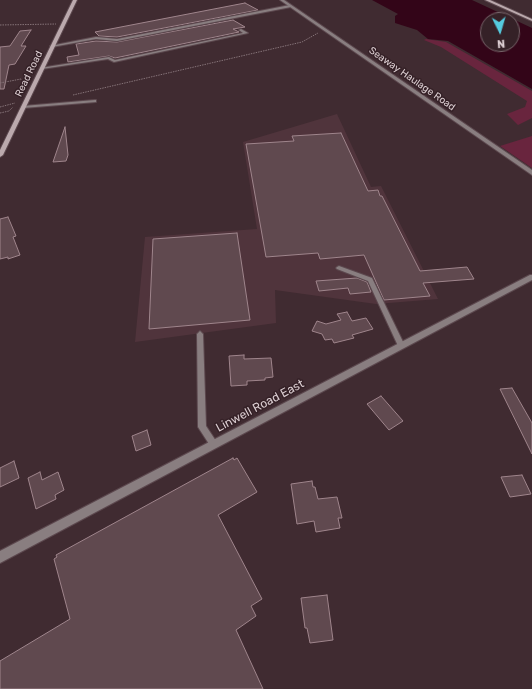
<!DOCTYPE html>
<style>
body{margin:0}
#map{position:relative;width:532px;height:689px;overflow:hidden;background:#402b31;font-family:Rubik,sans-serif}
canvas{display:block}
.north{position:absolute;left:480px;top:12px;width:40px;height:40px;box-sizing:border-box;background:#352127;border:1px solid #78666b;border-radius:50%;rotate:175deg;font-size:11px;font-weight:700;line-height:16px;text-align:center;color:#dcced2}
.north::after{content:'';display:block;margin:auto;width:14px;height:18px;background:#55cade;clip-path:polygon(50% 0,100% 100%,50% 72%,0 100%)}
</style>
<div id="map">
<canvas width="532" height="689"></canvas>
<div class="north">N</div>
</div>
<script>
const ctx = document.querySelector('canvas').getContext('2d');
ctx.lineJoin = 'round';
function paint(path, color) { ctx.fillStyle = color; ctx.fill(path, 'evenodd'); }
const toPath = rows => new Path2D(rows.map(r => 'M' + r).join(''));
function strokePath(path, color, width, dash) { ctx.strokeStyle = color; ctx.lineWidth = width; ctx.lineCap = dash ? 'butt' : 'round'; ctx.setLineDash(dash || []); ctx.stroke(path); }
function label(font, color, halo, rows, align = 'center') {
  ctx.font = font + ' Rubik,sans-serif'; ctx.lineWidth = 3; ctx.setLineDash([]); ctx.textBaseline = 'middle'; ctx.strokeStyle = halo; ctx.fillStyle = color; for (const [text, x, y, turn = 0] of rows) {
    ctx.save(); ctx.translate(x, y); ctx.rotate((+turn || 0) * Math.PI / 180); ctx.textAlign = isNaN(turn) ? turn : align; if (halo) ctx.strokeText(text, 0, 0); ctx.fillText(text, 0, 0); ctx.restore();
  }
}
const built = toPath([
 [337,114,371,187,381,186,438,299,376,304,275,290,276,323,135,342,145,237,257,229,243,142]
]);
const green = toPath([
 [426,39,446,42,532,91,532,118,518,125,507,114,525,107,527,101,441,47,424,40],
 [532,136,532,168,500,146]
]);
const water = toPath([
 [372,0,472,0,532,28,532,89,448,41,428,39,417,30,395,23,395,16,398,14],
 [488,20,512,20,512,44,488,44]
]);
const building = toPath([
 [245,3,258,10,117,37,99,36,95,32,245,3],
 [233,20,245,27,233,29,239,32,115,58,109,56,68,62,67,57,79,55,76,44,96,41,117,42,233,20],
 [31,30,21,46,26,46,15,64,9,65,4,89,0,89,0,47,10,46,20,31,31,30],
 [65,127,68,155,66,161,53,162,65,127],
 [341,133,368,191,378,190,380,196,382,196,420,271,467,267,474,279,423,283,430,296,384,300,364,255,320,259,318,253,266,257,246,144,294,141,292,136,341,133],
 [8,217,16,236,13,237,20,255,8,259,8,257,0,259,0,219,8,217],
 [237,233,250,320,149,329,153,239,237,233],
 [357,278,367,282,371,292,350,294,348,288,319,291,316,281,357,278],
 [347,312,352,321,366,318,373,329,352,335,354,338,334,343,332,339,325,340,322,334,312,331,317,321,326,324,341,320,337,314,347,312],
 [244,355,244,359,271,358,273,377,265,378,265,380,247,381,247,385,231,386,229,356,244,355],
 [512,388,532,423,532,454,500,389,512,388],
 [381,396,403,421,389,430,367,404,381,396],
 [147,430,151,445,136,451,132,436,147,430],
 [233,458,234,460,237,458,257,492,218,515,262,599,251,606,256,616,236,630,263,689,0,689,0,661,70,619,54,559,57,557,56,555,233,458],
 [14,461,19,478,0,487,0,468,14,461],
 [40,472,42,480,58,472,64,490,55,495,56,499,36,509,28,478,40,472],
 [522,475,531,494,510,497,501,477,522,475],
 [312,481,313,487,315,487,318,499,337,497,342,518,338,518,340,528,316,532,314,521,297,524,291,484,312,481],
 [327,595,333,640,310,643,307,628,305,628,301,598,327,595]
]);
const path = toPath([
 [0,25,56,24],
 [0,83,21,79,24,82,18,96],
 [73,95,302,42,318,33],
 [0,107,15,103],
 [0,113,9,111,13,107]
]);
const lane = toPath([
 [290,5,291,7,117,41,96,39,52,47,50,46,96,37,117,39,290,5],
 [241,29,248,33,114,62,108,59,42,69,40,68,109,57,115,60,243,33,239,30,241,29],
 [95,100,96,100,96,102,23,108,21,107,23,106,95,100],
 [339,266,372,278,405,346,403,348,399,348,368,281,337,269,336,268,337,267,339,266],
 [200,331,203,334,206,426,218,444,217,447,214,448,211,447,198,427,197,334,200,331]
]);
const street = toPath([
 [280,0,284,0,532,170,532,175,280,0],
 [530,275,532,275,532,280,0,563,0,551,530,275]
]);
const secondary = toPath([
 [73,0,77,0,3,155,0,157,0,150,73,0],
 [485,0,490,0,532,19,532,21,485,0]
]);
const farStreetnames = [
 ["Read Road",29,74,-64],
 ["Seaway Haulage Road",412,79,35]
];
const streetNames = [
 ["Linwell Road East",260,406,-28]
];
paint(built, '#50343c');
paint(green, '#69253e');
paint(water, '#330518');
paint(building, '#60494f');
strokePath(building, '#9f858c', 1);
strokePath(lane, '#5c484e', 2);
strokePath(street, '#5c484e', 2);
strokePath(secondary, '#5c484e', 2);
strokePath(path, '#857378', 1, [1.5, 1]);
paint(lane, '#897e80');
paint(street, '#897e80');
paint(secondary, '#bba9ad');
label('10px', '#dcced2', '#352127', farStreetnames);
label('12px', '#dcced2', '#352127', streetNames);
</script>
